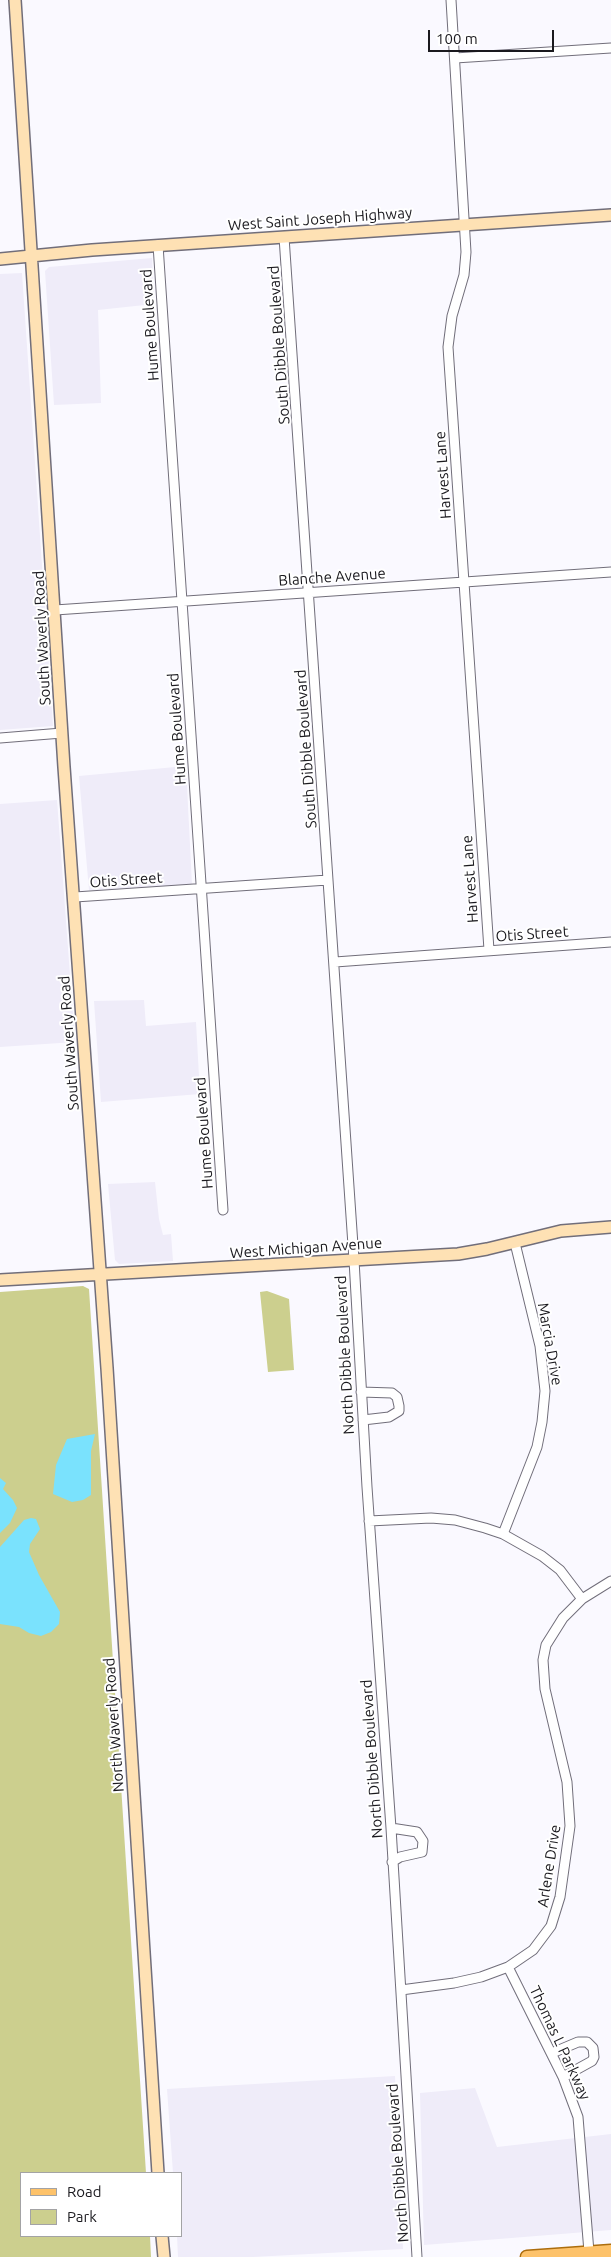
<!DOCTYPE html>
<style>
body{margin:0}
#map{position:relative;width:611px;height:2257px;overflow:hidden;background:#faf9ff;font-family:Ubuntu,sans-serif}
canvas{display:block}
.legend{position:absolute;left:20px;top:2172px;width:162px;height:65px;box-sizing:border-box;background:#fff;border:1px solid #a3a3a5;margin:0;padding:6px 9px;list-style:none;font-size:15px;color:#1a191e}
.legend li{display:flex;align-items:center;gap:10px;height:25px}
.legend b{width:25px;border:1px solid #a3a3a5}
.scale{position:absolute;left:428px;top:30px;width:126px;height:22px;box-sizing:border-box;border:2px solid #1a191e;border-top:0;padding-left:6px;font-size:15px;line-height:18px;white-space:nowrap;color:#1a191e;-webkit-text-stroke:4px #fff;paint-order:stroke}
</style>
<div id="map">
<canvas width="611" height="2257"></canvas>
<ul class="legend">
<li><b style="height:6px;background:#fdc26a"></b>Road</li>
<li><b style="height:14px;background:#cccf8e"></b>Park</li>
</ul>
<div class="scale">100 m</div>
</div>
<script>
const ctx = document.querySelector('canvas').getContext('2d');
ctx.lineJoin = 'round';
function paint(path, color) { ctx.fillStyle = color; ctx.fill(path, 'evenodd'); }
const toPath = rows => new Path2D(rows.map(r => 'M' + r).join(''));
function strokePath(path, color, width, dash) { ctx.strokeStyle = color; ctx.lineWidth = width; ctx.lineCap = dash ? 'butt' : 'round'; ctx.setLineDash(dash || []); ctx.stroke(path); }
function label(font, color, halo, rows, align = 'center') {
  ctx.font = font + ' Ubuntu,sans-serif'; ctx.lineWidth = 4; ctx.setLineDash([]); ctx.textBaseline = 'middle'; ctx.strokeStyle = halo; ctx.fillStyle = color; for (const [text, x, y, turn = 0] of rows) {
    ctx.save(); ctx.translate(x, y); ctx.rotate((+turn || 0) * Math.PI / 180); ctx.textAlign = isNaN(turn) ? turn : align; if (halo) ctx.strokeText(text, 0, 0); ctx.fillText(text, 0, 0); ctx.restore();
  }
}
const built = toPath([
 [152,258,154,304,98,310,101,403,54,405,45,271,49,267],
 [22,273,53,726,0,730,0,274],
 [186,766,192,885,89,890,79,776],
 [57,800,75,1042,0,1047,0,804],
 [144,1000,146,1026,196,1022,200,1094,101,1102,94,1001],
 [155,1182,159,1219,163,1235,171,1234,173,1261,119,1264,115,1260,108,1184],
 [395,2076,403,2249,253,2257,178,2257,177,2236,181,2236,181,2173,173,2173,167,2089],
 [475,2088,497,2147,611,2134,611,2230,424,2245,420,2093]
]);
const green = toPath([
 [83,1286,89,1289,146,2173,21,2173,21,2236,150,2236,151,2257,0,2257,0,1292],
 [267,1291,289,1299,294,1370,268,1372,260,1292]
]);
const water = toPath([
 [95,1434,91,1451,91,1495,83,1500,72,1502,53,1494,56,1465,67,1439],
 [0,1478,6,1483,3,1489,13,1500,17,1508,10,1523,0,1533],
 [31,1518,36,1519,40,1529,30,1544,29,1552,39,1575,60,1612,59,1624,51,1632,41,1636,29,1633,19,1627,0,1624,0,1547,24,1520]
]);
const street = toPath([
 [451,0,466,252,464,275,452,316,448,347,489,950],
 [455,58,611,48],
 [284,237,354,1260,367,1487,391,1828,417,2257],
 [158,245,223,1210],
 [55,610,611,572],
 [0,738,62,733],
 [75,897,328,880],
 [335,962,611,942],
 [361,1392,392,1393,397,1397,399,1406,399,1411,389,1417,363,1420],
 [369,1521,431,1518,455,1520,485,1528,503,1534,542,1556,560,1570,582,1599],
 [503,1534,537,1447,542,1422,545,1391,540,1346,515,1243],
 [391,1828,417,1832,423,1841,422,1852,400,1857,392,1862],
 [508,1967,563,2077,578,2117,589,2252],
 [401,1990,454,1983,481,1977,508,1967,533,1950,551,1926,560,1897,570,1826,567,1782,545,1689,543,1660,546,1645,563,1618,582,1599,611,1581],
 [552,2053,578,2042,587,2042,593,2048,594,2057,592,2061,563,2077]
]);
const secondary = toPath([
 [15,0,64,767,107,1368,158,2173],
 [0,259,92,250,611,215],
 [0,1280,458,1254,487,1249,561,1231,611,1227],
 [162,2236,164,2257]
]);
const primary = toPath([
 [527,2257,611,2251]
]);
const streetNames = [
 ["West Saint Joseph Highway",320,219,-4],
 ["Hume Boulevard",150,325,-94],
 ["South Dibble Boulevard",279,345,-94],
 ["Harvest Lane",443,475,-94],
 ["Blanche Avenue",332,577,-4],
 ["South Waverly Road",42,638,-93],
 ["Hume Boulevard",177,729,-94],
 ["South Dibble Boulevard",306,749,-94],
 ["Harvest Lane",470,879,-94],
 ["Otis Street",126,880,-4],
 ["Otis Street",532,934,-4],
 ["South Waverly Road",69,1043,-94],
 ["Hume Boulevard",204,1133,-94],
 ["West Michigan Avenue",306,1248,-4],
 ["Marcia Drive",550,1344,80],
 ["North Dibble Boulevard",345,1355,-93],
 ["North Waverly Road",114,1725,-94],
 ["North Dibble Boulevard",372,1759,-94],
 ["Arlene Drive",549,1866,-81],
 ["Thomas L Parkway",560,2043,65],
 ["North Dibble Boulevard",398,2163,-94]
];
paint(built, '#efecf9');
paint(green, '#cccf8e');
paint(water, '#7ae2fd');
strokePath(street, '#716e7a', 11);
strokePath(secondary, '#716e7a', 14);
strokePath(primary, '#ac6d0e', 15);
strokePath(street, '#fff', 9);
strokePath(secondary, '#fee1b4', 11);
strokePath(primary, '#fdc26a', 12);
label('15px', '#1a191e', '#fff', streetNames);
</script>
